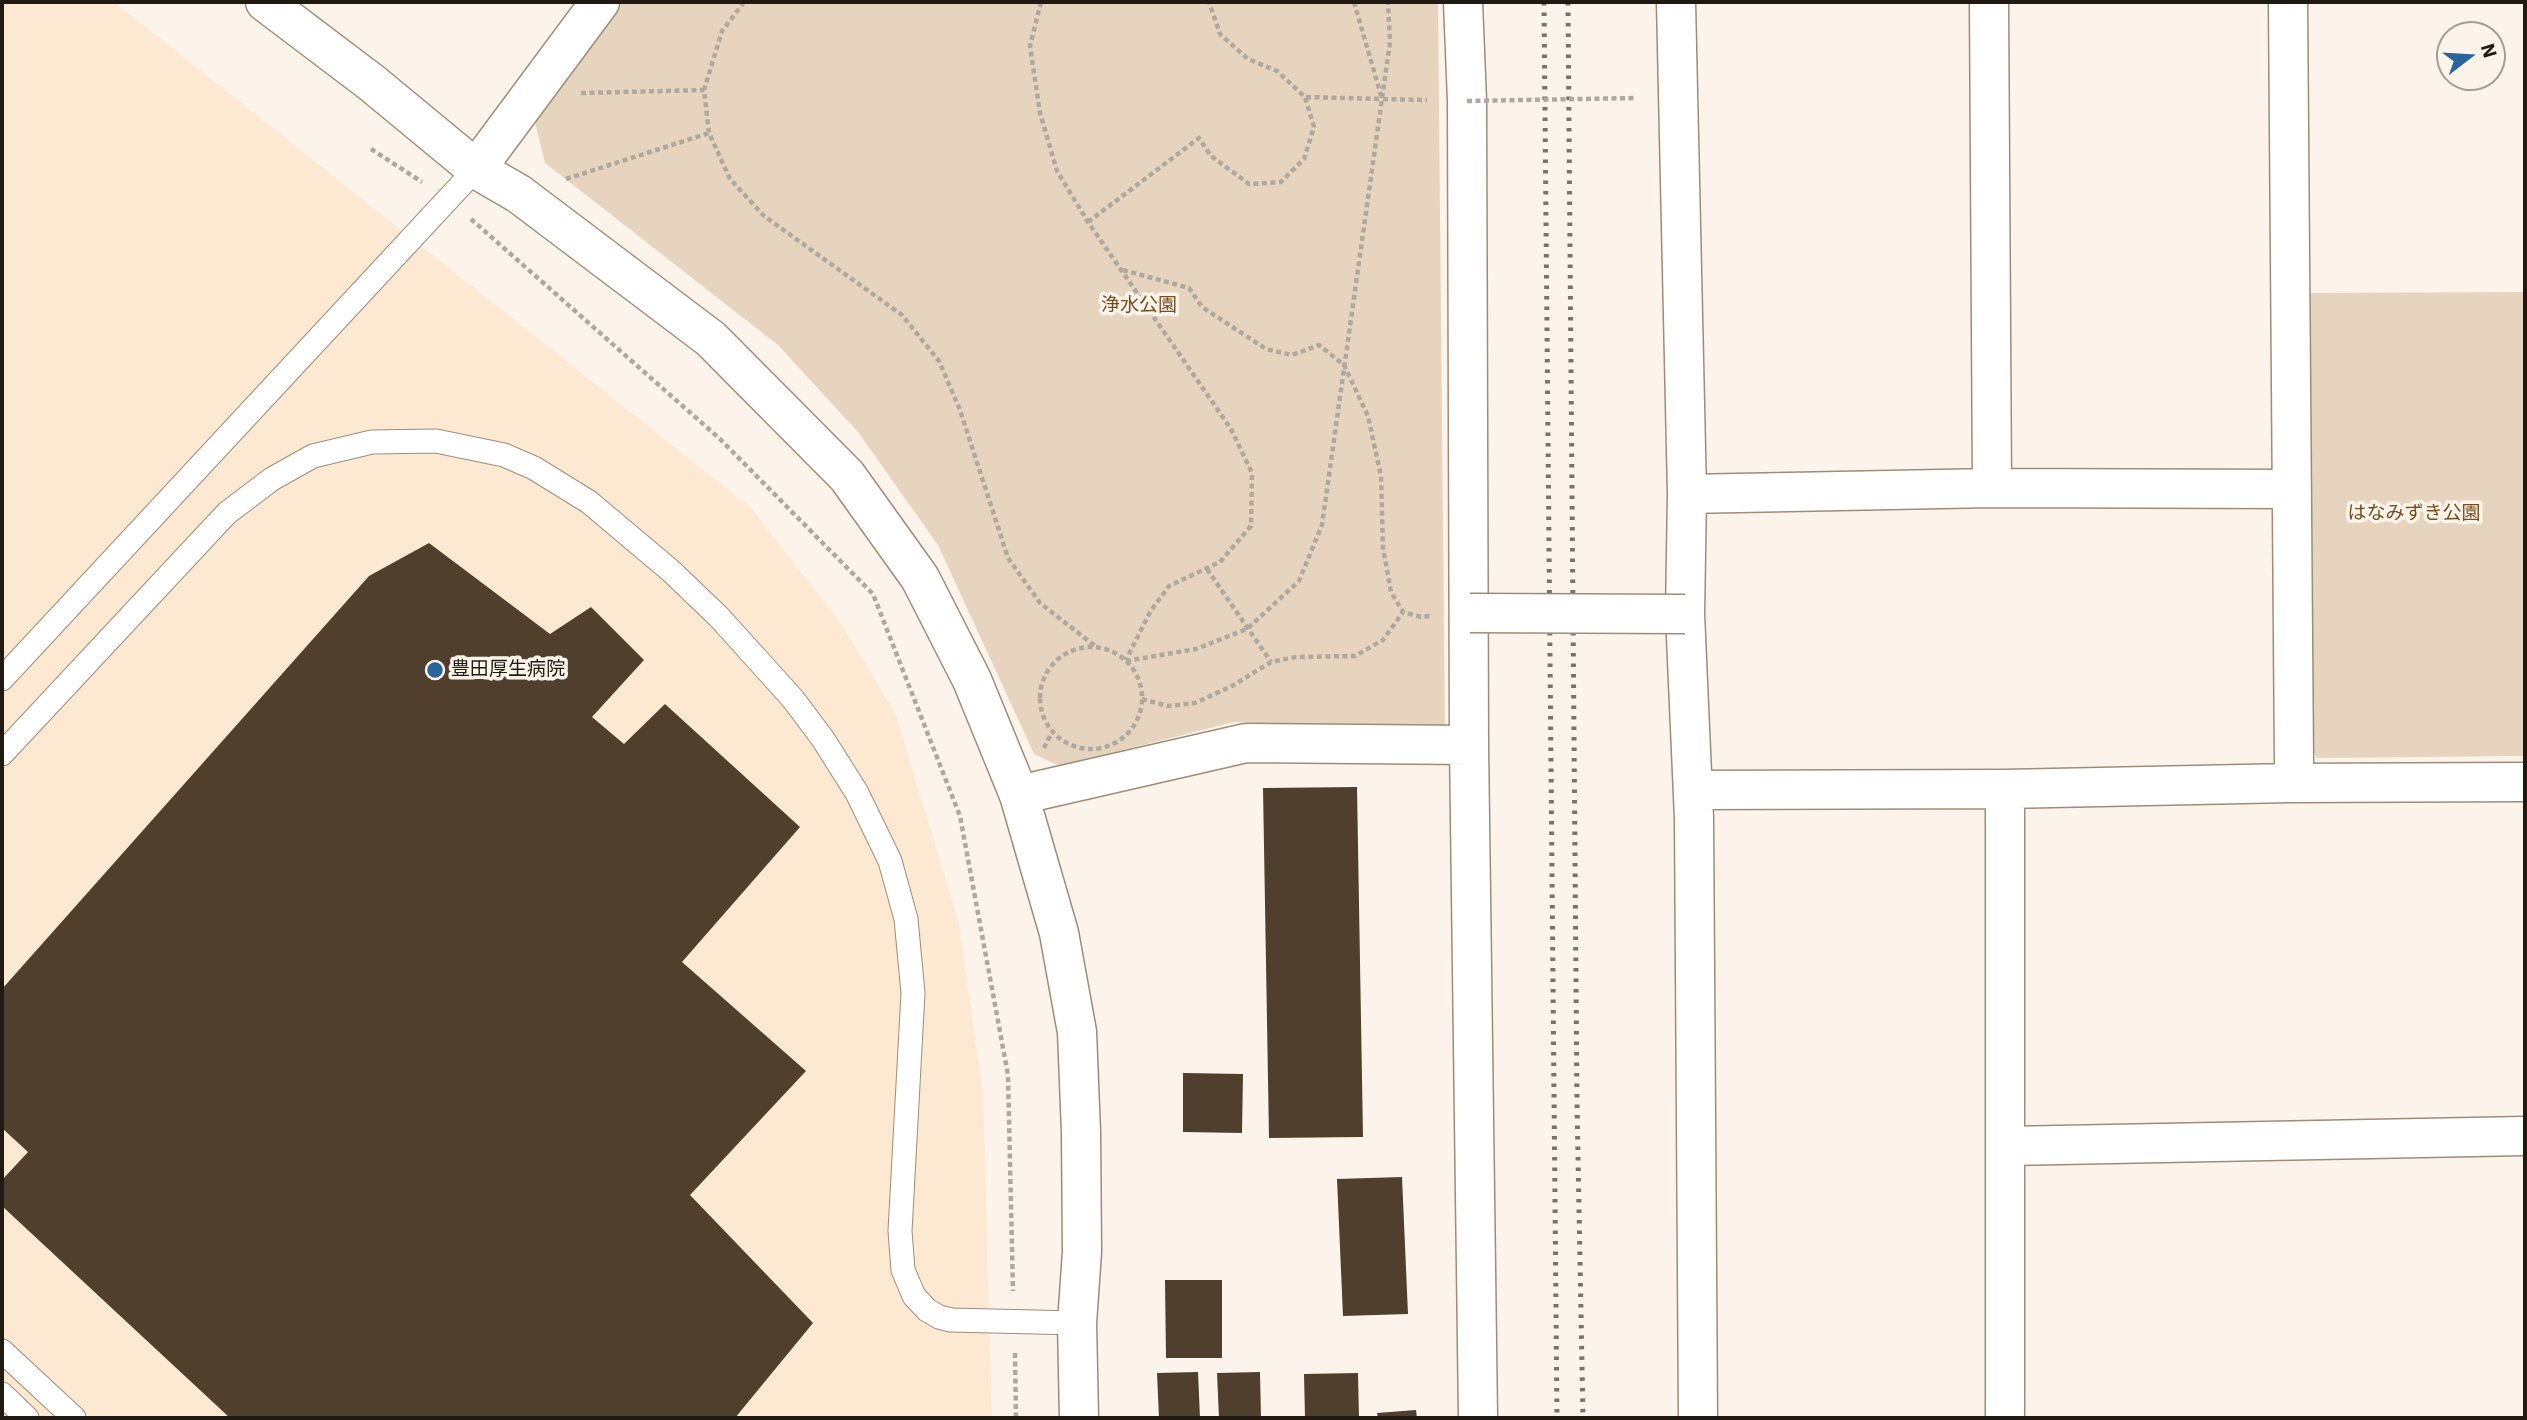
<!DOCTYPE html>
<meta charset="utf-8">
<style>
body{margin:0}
#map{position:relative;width:2527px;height:1420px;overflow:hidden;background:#fcf4eb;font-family:"IBM Plex Sans",sans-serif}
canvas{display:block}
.frame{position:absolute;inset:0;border:4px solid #211a12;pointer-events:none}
.north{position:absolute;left:2436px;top:21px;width:70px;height:70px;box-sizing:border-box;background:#fcf4eb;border:2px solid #a49d94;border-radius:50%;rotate:73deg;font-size:19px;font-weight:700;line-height:28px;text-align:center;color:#211a12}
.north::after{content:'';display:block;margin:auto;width:24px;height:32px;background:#29649c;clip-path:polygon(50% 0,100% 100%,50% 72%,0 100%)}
</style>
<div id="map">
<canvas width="2527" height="1420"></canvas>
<div class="frame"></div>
<div class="north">N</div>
</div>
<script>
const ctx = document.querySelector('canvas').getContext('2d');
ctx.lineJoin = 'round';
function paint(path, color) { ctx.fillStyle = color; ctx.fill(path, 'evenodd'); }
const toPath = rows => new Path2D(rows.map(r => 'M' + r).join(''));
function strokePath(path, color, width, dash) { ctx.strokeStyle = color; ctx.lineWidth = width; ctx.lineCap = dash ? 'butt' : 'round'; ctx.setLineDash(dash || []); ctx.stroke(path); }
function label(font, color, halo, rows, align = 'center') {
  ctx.font = font + ' "IBM Plex Sans","Noto Sans JP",sans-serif'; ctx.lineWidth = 7; ctx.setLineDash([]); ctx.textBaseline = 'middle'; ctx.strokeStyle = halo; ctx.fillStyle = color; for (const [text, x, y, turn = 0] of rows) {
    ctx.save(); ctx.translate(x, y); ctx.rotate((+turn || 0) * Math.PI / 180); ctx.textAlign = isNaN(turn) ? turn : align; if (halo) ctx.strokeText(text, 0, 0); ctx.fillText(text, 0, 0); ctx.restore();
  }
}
const built = toPath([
 [2,2,114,2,751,508,842,625,896,715,959,924,983,1095,992,1418,2,1418]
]);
const green = toPath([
 [616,2,1438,2,1445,730,1234,722,1060,766,1034,754,938,545,858,432,778,345,545,163,533,114],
 [2525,292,2525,756,2317,758,2302,735,2304,293]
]);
const building = toPath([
 [429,543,550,634,591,607,644,660,592,717,624,744,665,704,800,827,682,962,806,1071,690,1195,813,1323,735,1418,230,1418,2,1206,2,1180,28,1152,2,1128,2,989,369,576],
 [1357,787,1363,1137,1269,1138,1263,788],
 [1183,1073,1243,1074,1242,1133,1183,1132],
 [1402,1177,1408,1314,1343,1316,1337,1179],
 [1165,1280,1222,1280,1222,1358,1166,1358],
 [1198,1372,1200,1418,1159,1418,1157,1373],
 [1260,1372,1261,1418,1219,1418,1217,1373],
 [1358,1373,1359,1418,1305,1418,1304,1374],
 [1416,1410,1417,1418,1378,1418,1377,1413]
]);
const path = toPath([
 [744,2,722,31,704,90,709,133,730,179,764,216,902,315,939,361,960,410,1008,558,1040,603,1095,646],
 [1041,2,1030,46,1040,113,1057,171,1088,222,1231,429,1252,473,1251,526,1220,562,1169,586,1150,612,1126,660],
 [1354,2,1382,99,1427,100],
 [581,93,704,90],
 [1306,97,1382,99],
 [371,149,422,182],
 [566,179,709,133],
 [471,219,720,439,873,594,960,816,1008,1075,1013,1291],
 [1088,222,1199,138,1211,156,1249,184,1281,182,1304,159,1314,127,1305,97,1277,71,1248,59,1220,34,1209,2],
 [1123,270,1189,288,1202,307,1266,349,1292,355,1319,345,1344,365,1368,416,1381,476,1383,548,1391,592,1403,612,1421,617,1430,616],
 [1207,569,1271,662],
 '1040 698a51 51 0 1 1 102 0a51 51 0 1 1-102 0Z',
 [1126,661,1196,649,1247,629,1299,581,1322,525,1390,42,1388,2],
 [1142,699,1168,706,1195,703,1232,686,1271,662,1296,657,1355,656,1383,640,1403,612],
 [1044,748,1052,732],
 [1015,1353,1016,1418]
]);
const lane = toPath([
 [2,679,476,169],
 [2,754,227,513,272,479,313,456,372,442,436,441,504,455,534,468,589,502,671,571,719,617,793,699,823,739,857,793,890,861,906,919,913,993,900,1231,903,1270,914,1296,927,1310,939,1317,951,1320,1077,1323],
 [2,1351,74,1418],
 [2,1394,27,1418]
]);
const street = toPath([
 [1463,2,1467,101,1469,745,1478,1418],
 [1676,2,1687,494,1685,614,1694,819,1698,1418],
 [1989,2,1992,488],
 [2288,2,2294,765,2290,783],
 [476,169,600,2],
 [1687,494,1992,488,2291,489],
 [2005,789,2005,1418],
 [1693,790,2005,789,2290,783,2525,782],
 [1019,795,1246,743,1469,745],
 [2007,1146,2525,1136]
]);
const secondary = toPath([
 [265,2,372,83,476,169,519,194,711,339,847,476,920,578,972,680,1019,795,1059,933,1077,1032,1081,1132,1082,1252,1077,1323,1079,1418]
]);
const rail = toPath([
 [1544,2,1557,1418],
 [1568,2,1577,1103,1583,1418]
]);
const pathBridge = toPath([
 [1467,101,1637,98]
]);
const secondaryBridge = toPath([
 [1470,613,1685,614]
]);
const markers = [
 [435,670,9,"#29649c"]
];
const parkNames = [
 ["浄水公園",1139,306],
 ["はなみずき公園",2414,514]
];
const poiNames = [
 ["豊田厚生病院",451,670]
];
paint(built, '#fde9d2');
paint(green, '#e6d4bf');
paint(building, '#4f3f2c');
strokePath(lane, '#9f8c78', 25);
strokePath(street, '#9f8c78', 41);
strokePath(secondary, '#9f8c78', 41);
strokePath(path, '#afa89f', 4.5, [5, 3.5]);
strokePath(lane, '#fff', 23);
strokePath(street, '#fff', 38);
strokePath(secondary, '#fff', 38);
strokePath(rail, '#797269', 5, [3.5, 7]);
strokePath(secondaryBridge, '#9f8c78', 41, []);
strokePath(pathBridge, '#afa89f', 4.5, [5, 3.5]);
strokePath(secondaryBridge, '#fff', 38);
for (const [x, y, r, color] of markers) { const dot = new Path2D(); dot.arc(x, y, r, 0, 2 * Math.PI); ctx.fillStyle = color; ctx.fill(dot); strokePath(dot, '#fcf4eb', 2.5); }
label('19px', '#744e1e', '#fcf4eb', parkNames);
label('19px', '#211a12', '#fcf4eb', poiNames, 'left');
</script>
